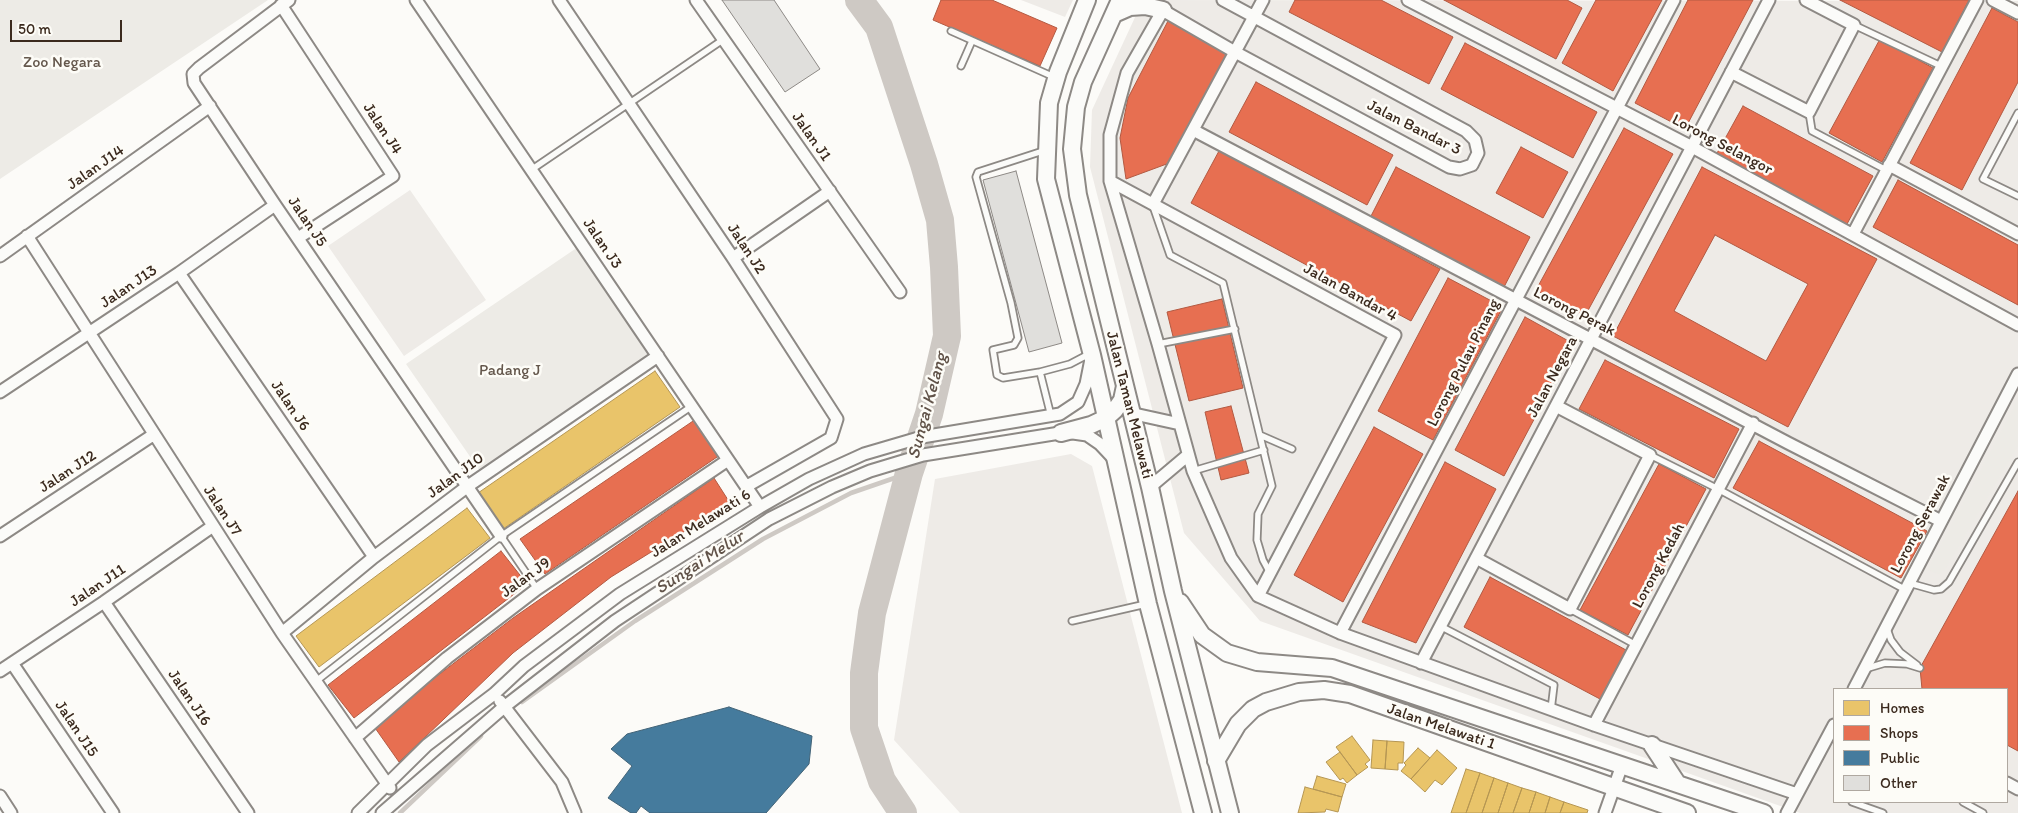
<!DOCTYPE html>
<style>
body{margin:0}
#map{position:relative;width:2018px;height:813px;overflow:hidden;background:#fcfbf8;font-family:Itim,sans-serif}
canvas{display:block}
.legend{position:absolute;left:1833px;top:688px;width:175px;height:115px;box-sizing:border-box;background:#fdfcf7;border:1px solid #afa8a0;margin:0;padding:6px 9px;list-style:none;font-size:15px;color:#3b2a1e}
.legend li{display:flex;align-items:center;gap:10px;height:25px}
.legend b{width:25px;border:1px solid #afa8a0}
.scale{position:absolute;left:10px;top:20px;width:112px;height:22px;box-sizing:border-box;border:2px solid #3b2a1e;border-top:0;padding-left:6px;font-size:15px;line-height:18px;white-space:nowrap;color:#3b2a1e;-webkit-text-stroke:4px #fdfcf7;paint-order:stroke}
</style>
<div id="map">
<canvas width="2018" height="813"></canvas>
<ul class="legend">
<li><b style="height:14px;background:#e9c46a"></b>Homes</li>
<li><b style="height:14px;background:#e76f51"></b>Shops</li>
<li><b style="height:14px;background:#457b9d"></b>Public</li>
<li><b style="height:14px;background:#e0dfdc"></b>Other</li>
</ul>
<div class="scale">50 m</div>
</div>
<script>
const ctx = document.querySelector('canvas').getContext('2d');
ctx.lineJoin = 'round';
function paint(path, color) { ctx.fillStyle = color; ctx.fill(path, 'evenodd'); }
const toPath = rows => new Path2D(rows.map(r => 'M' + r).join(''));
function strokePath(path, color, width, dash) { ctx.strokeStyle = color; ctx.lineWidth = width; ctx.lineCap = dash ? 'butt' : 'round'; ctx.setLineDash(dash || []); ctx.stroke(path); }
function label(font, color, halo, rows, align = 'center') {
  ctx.font = font + ' Itim,sans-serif'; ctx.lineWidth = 5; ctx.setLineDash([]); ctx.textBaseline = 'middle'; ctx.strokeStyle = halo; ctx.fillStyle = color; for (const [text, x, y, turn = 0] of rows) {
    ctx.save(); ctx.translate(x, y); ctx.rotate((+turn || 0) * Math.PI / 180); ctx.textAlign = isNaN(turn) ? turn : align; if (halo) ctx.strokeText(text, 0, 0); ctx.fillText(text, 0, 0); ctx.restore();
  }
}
const built = toPath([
 [1021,0,1073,0,1065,17],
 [1143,0,2018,1,2018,813,1800,813,1260,621,1184,533,1090,167,1092,110],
 [1834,689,2007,689,2007,802,1834,802],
 [410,190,486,300,404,356,328,246],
 [1071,454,1092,466,1182,813,960,813,894,740,935,479]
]);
const green = toPath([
 [0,0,268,0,0,179],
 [578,247,652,353,480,471,406,364],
 [2018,400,2018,445,1945,569,1938,574,1928,570]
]);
const water = toPath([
 [847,0,867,0,874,7,900,53,908,97,899,101,889,83,881,50,869,26]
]);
const homes = toPath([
 [655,371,680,407,503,529,478,493,655,371],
 [467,508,490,538,319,667,296,636,467,508],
 [1352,736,1370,760,1365,764,1368,767,1357,775,1336,747,1352,736],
 [1373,740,1387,741,1385,769,1371,768,1373,740],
 [1387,741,1404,742,1403,763,1398,763,1398,770,1385,769,1387,741],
 [1418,748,1430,758,1411,779,1401,771,1406,765,1404,763,1418,748],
 [1437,750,1457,768,1442,785,1435,780,1425,792,1411,779,1437,750],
 [1340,752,1357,775,1347,783,1343,778,1340,780,1326,762,1340,752],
 [1466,769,1480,773,1466,813,1451,813,1466,769],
 [1480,773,1494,778,1482,813,1466,813,1480,773],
 [1317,776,1346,784,1342,797,1313,789,1317,776],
 [1494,778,1508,783,1498,813,1482,813,1494,778],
 [1508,783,1522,788,1513,813,1498,813,1508,783],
 [1305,787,1342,797,1338,812,1326,809,1325,812,1298,813,1305,787],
 [1522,788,1536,792,1529,813,1513,813,1522,788],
 [1536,792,1550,797,1545,813,1529,813,1536,792],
 [1550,797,1564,802,1560,813,1545,813,1550,797],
 [1564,802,1588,810,1587,813,1560,813,1564,802]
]);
const shops = toPath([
 [941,0,992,0,1057,28,1040,66,933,20,941,0],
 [1295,0,1381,0,1453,37,1429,84,1289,12,1295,0],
 [1444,0,1567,0,1582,8,1556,59,1444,0],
 [1596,0,1662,0,1613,91,1562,63,1596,0],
 [1688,0,1753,0,1685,129,1635,103,1688,0],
 [1840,0,1969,0,1942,52,1840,0],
 [1992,8,2018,22,2018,82,1962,190,1910,163,1992,8],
 [1168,21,1228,53,1172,162,1126,179,1120,138,1128,98,1168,21],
 [1880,39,1933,68,1882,162,1829,133,1880,39],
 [1465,43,1597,112,1573,158,1441,89,1465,43],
 [1256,82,1393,155,1367,205,1229,132,1256,82],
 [1743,106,1873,176,1847,224,1716,155,1743,106],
 [1624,128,1673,154,1585,316,1536,290,1624,128],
 [1521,147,1568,172,1543,218,1496,193,1521,147],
 [1219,151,1440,269,1411,321,1191,203,1219,151],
 [1396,167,1530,237,1504,287,1370,218,1396,167],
 [1702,167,1877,259,1788,427,1613,336,1702,167],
 [1715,235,1808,284,1766,361,1674,311,1715,235],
 [1898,180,2018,245,2018,305,1873,227,1898,180],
 [1448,278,1503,307,1433,440,1378,411,1448,278],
 [1222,299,1243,388,1189,401,1167,312,1222,299],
 [1525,317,1574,344,1504,476,1455,450,1525,317],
 [1605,360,1739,429,1714,478,1579,409,1605,360],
 [1231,406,1249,473,1221,480,1205,412,1231,406],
 [696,419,720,455,545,574,520,539,696,419],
 [1374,427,1423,454,1343,602,1294,575,1374,427],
 [1759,441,1927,531,1901,578,1733,488,1759,441],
 [1445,462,1496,489,1416,643,1362,622,1445,462],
 [1659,464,1706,489,1628,635,1580,610,1659,464],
 [714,478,730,503,611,577,513,653,399,762,373,725,513,618,714,478],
 [2018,491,2018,751,2007,745,2007,689,1922,689,1920,668,2018,491],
 [501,551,527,584,354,718,328,685,501,551],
 [1490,577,1626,650,1600,699,1464,627,1490,577]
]);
const public = toPath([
 [729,707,812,736,809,764,766,813,650,813,641,806,636,813,631,813,608,798,632,766,611,749,627,734,729,707]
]);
const stream = toPath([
 [522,702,635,621,763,539,851,493,909,473],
 [400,813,481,736]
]);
const river = toPath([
 [859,0,879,27,924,164,940,220,944,267,947,336,929,414,909,473,872,613,864,673,864,728,882,781,903,813]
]);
const building = toPath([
 [722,0,774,0,820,69,785,92,722,0],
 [1016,171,1062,343,1029,352,983,180,1016,171]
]);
const lane = toPath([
 [1854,25,1943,67],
 [951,31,1054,77],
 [961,66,972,41],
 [1809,112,1812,131,1886,170],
 [2018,113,1983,179,2018,196],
 [1046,150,978,172,976,177,1011,303,1018,338,1014,345,993,350,997,375,1003,378,1040,372,1070,364,1091,353],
 [531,170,724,39],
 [1153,206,1170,255,1223,283,1272,486,1258,514,1257,540,1263,560,1270,573],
 [1158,344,1235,329],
 [1040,372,1051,416],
 [1260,435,1292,449],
 [1650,455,1718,489,1904,589],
 [1193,471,1264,450],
 [501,536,537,589],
 [1909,583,1934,590,1941,589,1949,582,2018,462],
 [1570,609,1636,645],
 [1072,621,1146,604],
 [1440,626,1554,685,1551,710],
 [1887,629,1891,640,1900,652,1917,665],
 [1865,669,1885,663,1907,664,1920,668],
 [315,682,501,536,692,406],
 [1852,802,1883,813],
 [1963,802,1983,813]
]);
const street = toPath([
 [289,0,199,68,193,74,194,83,275,205,501,536],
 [416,0,760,507],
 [559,0,733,258,837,419,831,438,747,486],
 [696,0,900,292],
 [1408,0,1692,147,2018,325],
 [1993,0,2018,13],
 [281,5,393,176,298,238],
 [1157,7,1235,52,1449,167,1460,169,1472,165,1478,153,1475,140,1466,131,1223,0],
 [1163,10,1127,73,1110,135,1110,181,1158,344,1193,471,1231,558,1258,596,1340,633,1594,725,1797,794],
 [1731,72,1809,112,1854,25,1806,0],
 [1193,130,1788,443,1941,521],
 [1889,165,2018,234],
 [1110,181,1395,335,1258,596],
 [1153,204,1263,0],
 [1853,234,1977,0],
 [27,236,282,633,390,788],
 [0,256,210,106],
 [733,258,830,191],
 [179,273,374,557],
 [0,392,179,273,275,205],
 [1130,413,1180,424],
 [1150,487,1188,455],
 [0,536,153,435],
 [1476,558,1570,609,1650,455,1556,406],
 [104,602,248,813],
 [282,633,374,557,468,486,658,356],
 [1340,633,1674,0],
 [12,663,113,813],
 [1421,663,1769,0],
 [0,671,104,602,213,526],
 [1854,689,2018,374],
 [500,701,562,782,575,813],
 [1594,725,1753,423],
 [355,738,447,658,537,589,728,460],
 [2007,783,2018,789],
 [0,796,11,813],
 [358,813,427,745,494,694,524,666,620,594,760,507,809,479,864,454,922,437,1060,414,1078,402,1086,384,1091,359],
 [382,813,504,707,615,621,769,519,832,487,870,471,923,455,1066,432,1087,435,1100,444,1115,460],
 [1605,813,1622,765],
 [1787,813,1834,725]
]);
const secondary = toPath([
 [1087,0,1058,72,1049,103,1046,179,1092,355,1148,604,1203,813],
 [1120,0,1083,82,1076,107,1072,149,1078,195,1150,487,1173,591,1230,813],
 [1114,14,1130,7,1145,6,1163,10],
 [1061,433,1091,425,1106,418,1115,410,1122,400,1125,386],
 [1180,602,1202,635,1227,653,1257,662,1332,668,1764,813],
 [1652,745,1677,783],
 [1216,761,1238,724,1253,709,1266,702,1299,692,1324,690,1350,694,1687,813]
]);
const parkNames = [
 ["Zoo Negara",62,63],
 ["Padang J",510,371]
];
const streetNames = [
 ["Jalan Bandar 3",1414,128,27],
 ["Jalan J4",382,129,57],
 ["Jalan J1",811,137,55],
 ["Lorong Selangor",1722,145,28],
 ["Jalan J14",96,168,-35],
 ["Jalan J5",307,222,56],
 ["Jalan J3",602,244,56],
 ["Jalan J2",746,249,57],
 ["Jalan J13",129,287,-34],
 ["Jalan Bandar 4",1350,293,29],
 ["Lorong Perak",1574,312,27],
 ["Lorong Pulau Pinang",1464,363,-63],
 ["Jalan Negara",1553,377,-62],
 ["Jalan Taman Melawati",1129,405,76],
 ["Jalan J6",290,406,56],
 ["Jalan J12",68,472,-33],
 ["Jalan J10",456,476,-36],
 ["Jalan J7",222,511,57],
 ["Jalan Melawati 6",701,524,-32],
 ["Lorong Serawak",1921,524,-62],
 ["Lorong Kedah",1659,566,-62],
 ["Jalan J9",526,578,-36],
 ["Jalan J11",98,586,-34],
 ["Jalan J16",189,698,56],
 ["Jalan Melawati 1",1441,727,19],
 ["Jalan J15",76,729,56]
];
const waterNames = [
 ["Sungai Kelang",928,406,-75],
 ["Sungai Melur",700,563,-33]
];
paint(built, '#eeebe7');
paint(green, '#edebe6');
paint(water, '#cec9c4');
paint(homes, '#e9c46a');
strokePath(homes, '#b59653', 1);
paint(shops, '#e76f51');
strokePath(shops, '#b35a42', 1);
paint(public, '#457b9d');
strokePath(public, '#426377', 1);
strokePath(stream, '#cec9c4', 4.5);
strokePath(river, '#cec9c4', 28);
paint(building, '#e0dfdc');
strokePath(building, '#8d8985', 1);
strokePath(lane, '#8d8985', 9);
strokePath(street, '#8d8985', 15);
strokePath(secondary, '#8d8985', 20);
strokePath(lane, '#fbfbf9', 5.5);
strokePath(street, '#fbfbf9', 11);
strokePath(secondary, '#fbfbf9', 16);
label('16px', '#64574c', '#fdfcf7', parkNames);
label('16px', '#3b2a1e', '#fdfcf7', streetNames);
label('italic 18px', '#615349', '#fdfcf7', waterNames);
</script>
